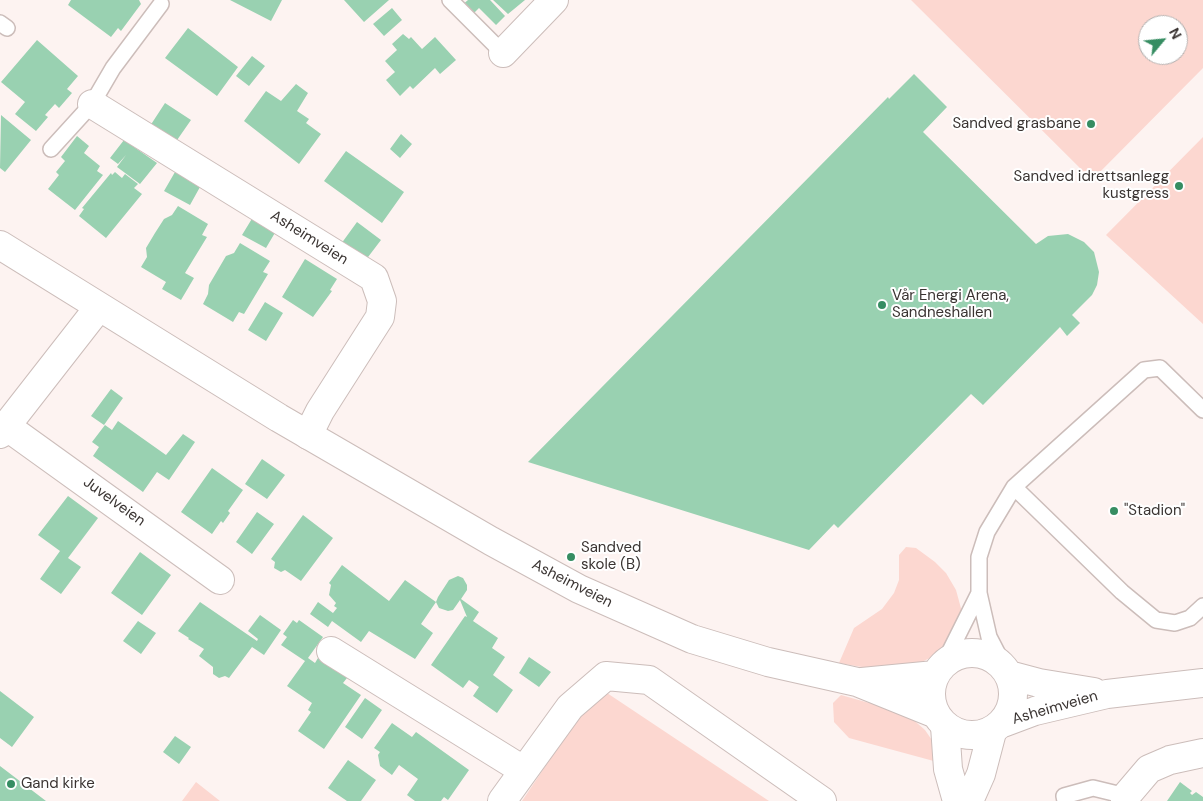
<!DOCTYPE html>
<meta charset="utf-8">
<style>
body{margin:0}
#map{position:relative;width:1203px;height:801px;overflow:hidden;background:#fdf3f1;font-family:"DM Sans",sans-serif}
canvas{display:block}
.north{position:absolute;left:1138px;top:15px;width:50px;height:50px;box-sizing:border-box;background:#fff;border:1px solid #b0aead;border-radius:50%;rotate:62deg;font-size:14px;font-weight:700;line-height:20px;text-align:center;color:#3a3432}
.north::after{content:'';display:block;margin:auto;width:18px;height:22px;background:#368d62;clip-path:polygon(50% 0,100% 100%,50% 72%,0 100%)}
</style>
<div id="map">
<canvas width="1203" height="801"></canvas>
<div class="north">N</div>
</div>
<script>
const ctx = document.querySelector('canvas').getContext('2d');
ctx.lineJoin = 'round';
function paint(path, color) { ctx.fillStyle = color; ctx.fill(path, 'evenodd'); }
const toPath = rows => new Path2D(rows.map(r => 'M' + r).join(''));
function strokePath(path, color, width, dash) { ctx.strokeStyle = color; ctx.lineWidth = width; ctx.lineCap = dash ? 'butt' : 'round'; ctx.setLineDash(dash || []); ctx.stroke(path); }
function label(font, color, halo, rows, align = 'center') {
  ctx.font = font + ' "DM Sans",sans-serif'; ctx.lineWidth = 4; ctx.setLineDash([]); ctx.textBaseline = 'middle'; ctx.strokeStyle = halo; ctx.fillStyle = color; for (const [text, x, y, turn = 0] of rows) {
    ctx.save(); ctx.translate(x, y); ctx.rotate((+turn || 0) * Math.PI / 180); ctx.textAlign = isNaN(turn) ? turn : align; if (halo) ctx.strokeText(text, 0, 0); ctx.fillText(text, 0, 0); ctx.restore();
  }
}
const green = toPath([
 [911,0,1203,0,1203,68,1092,180],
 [1148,25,1178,25,1178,55,1148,55],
 [1203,137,1203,324,1106,235],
 [906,547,916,548,935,562,946,573,956,590,962,612,947,643,930,658,913,666,879,670,839,663,854,628,882,609,894,593,899,580,899,555],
 [604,691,769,801,522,801,587,704],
 [841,695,901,712,909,716,925,730,936,746,941,763,849,738,834,722,833,703],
 [196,782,220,801,182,801]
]);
const building = toPath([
 [71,0,139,0,141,4,121,31,118,28,111,37,68,5],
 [230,0,282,0,271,21],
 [344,0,389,0,364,22],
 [468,0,490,0,505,16,496,25,479,8,471,16,461,6],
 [493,0,525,0,508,14],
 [392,8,402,20,384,36,373,24],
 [188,28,238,67,217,96,165,58],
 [403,34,409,39,411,37,422,49,435,37,456,60,440,74,435,68,413,89,410,86,400,96,386,80,395,72,385,61,397,50,392,44],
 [37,40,78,76,67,89,72,93,59,108,55,104,45,115,48,117,36,131,15,114,25,102,1,82],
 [252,56,265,66,249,86,236,76],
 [914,74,947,107,923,132,1036,244,1048,236,1068,234,1084,242,1094,252,1099,272,1097,285,1092,295,1072,315,1080,323,1067,336,1060,327,983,405,971,394,838,528,834,524,809,550,528,462,888,97,889,99],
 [296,84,308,93,297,111,309,119,306,123,321,134,299,164,244,121,266,91,281,101],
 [165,103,191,120,175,143,150,126],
 [1,115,31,140,5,172,0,168],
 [401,134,412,144,400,158,390,149],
 [77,136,89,146,84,153,100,166,97,171,103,175,75,210,48,189,59,175,56,172,65,161,61,157],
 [124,140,157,163,140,184,117,167,126,155,118,164,110,158],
 [346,151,404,192,382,223,324,181],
 [115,172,122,178,125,174,138,184,134,188,142,194,106,238,79,216,84,209,82,208,111,173,112,175],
 [175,172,200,187,190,205,164,191],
 [178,206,208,224,202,235,207,237,185,273,194,278,181,300,162,289,166,282,141,267,147,257,146,248,155,233,164,219,172,215],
 [253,217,276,231,266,248,242,235],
 [357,222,381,240,365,261,341,244],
 [240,243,270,261,263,272,268,274,244,314,239,312,233,322,203,304,208,294,209,285,226,256,234,253],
 [305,259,337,279,330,290,332,291,313,317,282,297],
 [265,302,283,313,266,341,248,330],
 [111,389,123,398,104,425,91,416],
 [118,421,166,455,183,434,195,442,169,480,157,472,143,492,93,456,99,447,92,442,105,425,112,430],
 [262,459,285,475,267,499,245,484],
 [212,468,243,490,228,511,230,513,223,523,221,521,212,534,181,512],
 [68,496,98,518,68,558,81,567,61,594,40,579,60,551,38,535],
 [257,512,274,524,252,554,236,542],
 [303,515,333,538,301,581,285,570,281,572,274,568,275,562,271,559],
 [140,552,171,575,142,615,111,593],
 [342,565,389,601,405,580,436,602,421,624,433,633,415,659,369,631,361,642,332,621,328,627,310,614,318,602,333,613,337,608,334,606,336,603,329,595,331,585,329,583],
 [458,576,463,578,467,585,467,590,461,599,479,612,473,621,498,638,492,648,505,657,493,675,513,690,497,713,473,696,479,687,469,680,463,688,431,665,465,616,467,617,460,600,453,610,448,611,439,608,436,602,438,597,449,580],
 [200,602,257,641,258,639,248,631,260,615,281,630,264,655,252,647,229,678,225,676,219,678,213,674,213,667,199,656,204,649,188,639,189,638,178,631],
 [293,620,297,623,299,620,323,637,308,658,315,663,318,658,347,678,343,683,361,695,324,749,298,731,311,712,308,710,312,703,287,686,305,661,281,645,287,637,283,634],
 [138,621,156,633,141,654,123,641],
 [529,657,551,672,539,687,519,673],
 [0,691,34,717,12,747,0,738],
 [365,698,382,710,362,739,345,727],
 [392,723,412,737,416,732,469,770,448,800,444,797,441,801,415,801,407,795,418,779,399,765,392,775,380,766,378,755,380,752,374,748],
 [175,736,191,747,179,764,163,752],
 [348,760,376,780,361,801,347,801,328,788],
 [0,766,46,801,0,801],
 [1180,782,1192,791,1190,793,1192,795,1196,792,1203,797,1203,801,1167,801]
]);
const lane = toPath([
 [450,0,503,53],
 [0,23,7,28],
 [51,149,92,104,113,68,161,4],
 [1014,487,1122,592,1156,620,1175,623,1190,618,1203,606],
 [944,663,979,593],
 [1005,668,989,637,979,593,979,557,987,532,1014,487,1144,370,1160,368,1203,410],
 [1065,801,1064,796,1093,788,1126,796]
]);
const street = toPath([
 [503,53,554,0],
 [92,104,374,278,382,301,380,317,320,411,308,435],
 [6,426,220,580],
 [331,651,523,770],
 [945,726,948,769,957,801],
 [502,801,570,707,606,676,649,680,822,801],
 [969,801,981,774,992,732],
 [1125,801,1126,796,1149,769,1170,760,1203,753]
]);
const secondary = toPath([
 [0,245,279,418,491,541,579,589,692,639,768,662,857,682,936,714],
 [0,434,99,307],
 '931 694a41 41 0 1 1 82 0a41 41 0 1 1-82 0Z',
 [1009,675,1039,683,1094,692],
 [862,682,935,675],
 [1003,723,1035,711,1107,694,1203,683]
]);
const markers = [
 [1091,124,5,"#368d62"],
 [1179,186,5,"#368d62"],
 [882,305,5,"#368d62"],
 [1114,511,5,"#368d62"],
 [571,557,5,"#368d62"],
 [11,784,5,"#368d62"]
];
const poiNames = [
 ["Sandved grasbane",1081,124,"right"],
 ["Sandved idrettsanlegg",1169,177,"right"],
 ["kustgress",1169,194,"right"],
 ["Vår Energi Arena,",892,296],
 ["Sandneshallen",892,313],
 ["\"Stadion\"",1124,511],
 ["Sandved",581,548],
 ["skole (B)",581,565],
 ["Gand kirke",21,784]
];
const streetNames = [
 ["Asheimveien",309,238,32],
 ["Juvelveien",114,502,36],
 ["Asheimveien",572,584,27],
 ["Asheimveien",1055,708,-16]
];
paint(green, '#fcd7d0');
paint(building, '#99d1b1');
strokePath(lane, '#ccbdba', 18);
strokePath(street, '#ccbdba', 30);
strokePath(secondary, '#ccbdba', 30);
strokePath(lane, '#fff', 15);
strokePath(street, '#fff', 28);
strokePath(secondary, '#fff', 28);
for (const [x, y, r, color] of markers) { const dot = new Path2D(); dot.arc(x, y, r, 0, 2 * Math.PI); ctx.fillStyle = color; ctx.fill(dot); strokePath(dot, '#fff', 2); }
label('15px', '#3a3432', '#fff', poiNames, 'left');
label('15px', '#3a3432', '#fff', streetNames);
</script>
